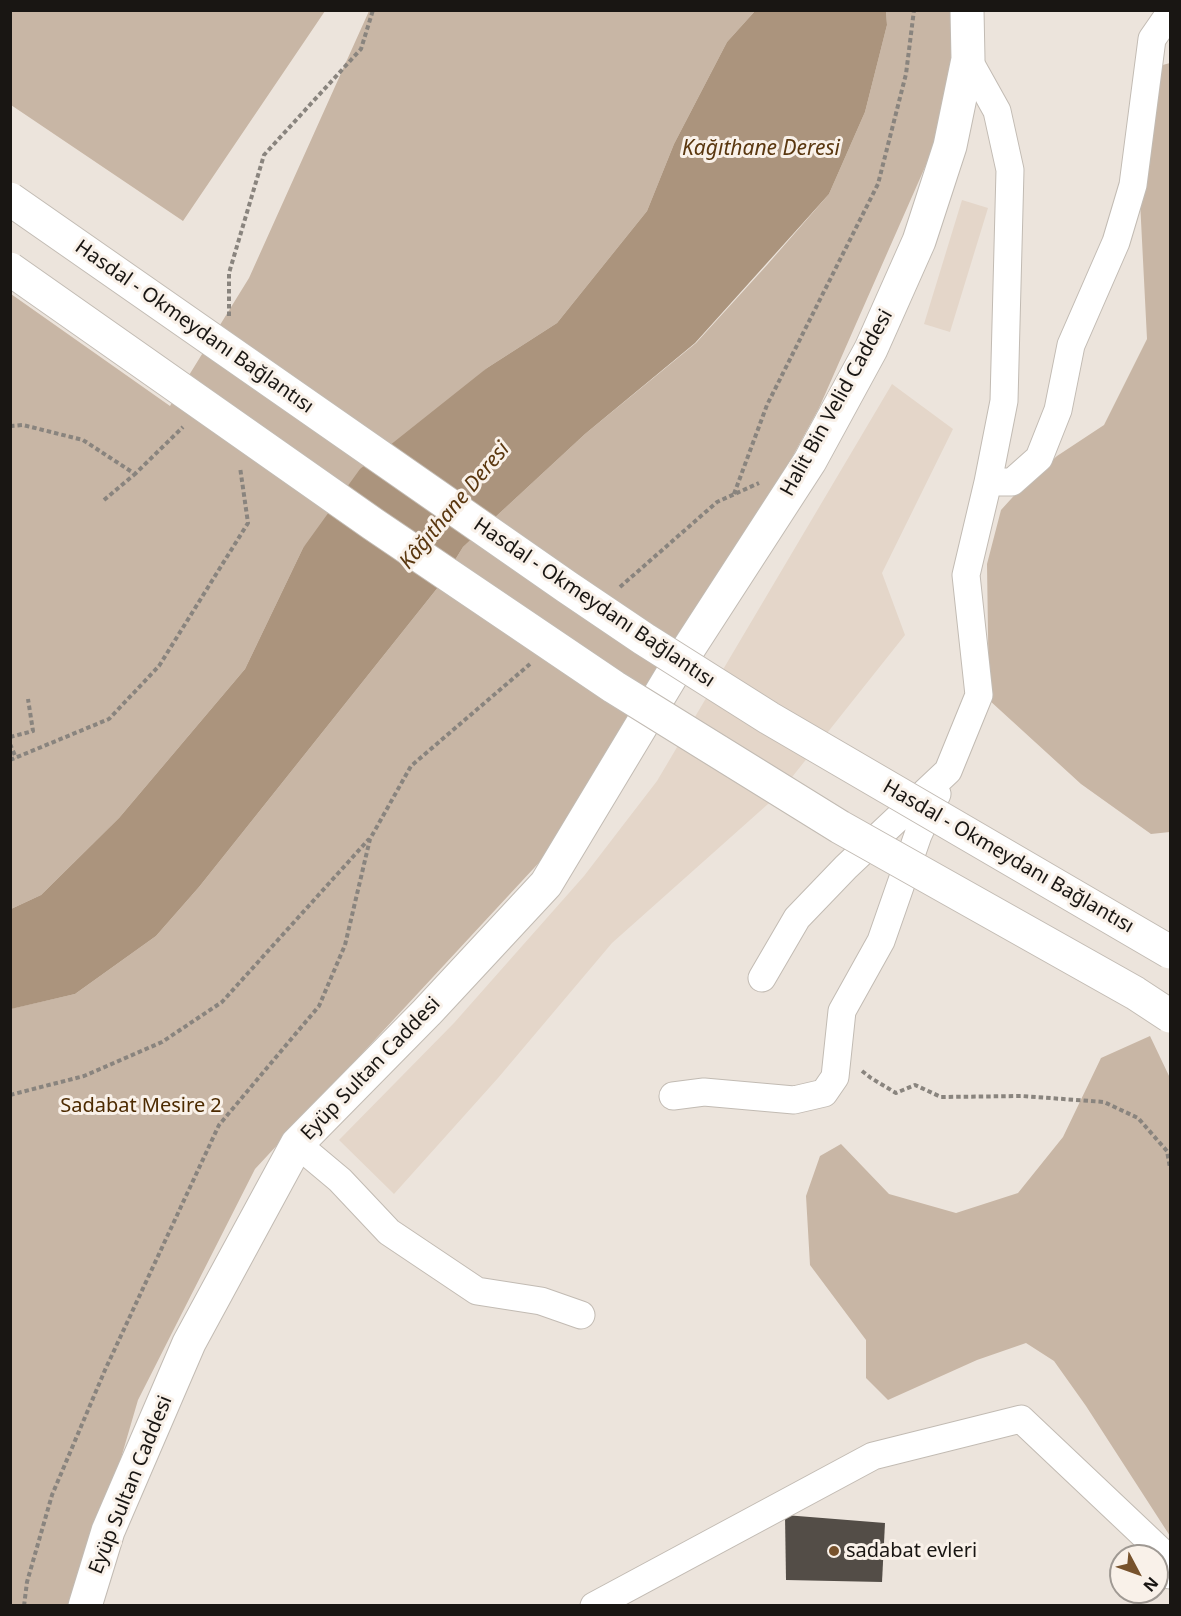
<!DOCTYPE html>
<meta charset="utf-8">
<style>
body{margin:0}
#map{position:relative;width:1181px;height:1616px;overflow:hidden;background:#ece4dc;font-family:"Noto Sans",sans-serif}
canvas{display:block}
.frame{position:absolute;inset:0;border:12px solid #191613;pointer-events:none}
.north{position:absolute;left:1109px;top:1544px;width:60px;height:60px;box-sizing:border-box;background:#f9f1e9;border:2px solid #9f9993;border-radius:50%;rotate:131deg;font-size:16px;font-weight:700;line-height:24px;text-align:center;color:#191613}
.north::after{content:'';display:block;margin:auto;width:21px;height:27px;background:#77522c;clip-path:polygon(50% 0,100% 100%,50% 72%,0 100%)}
</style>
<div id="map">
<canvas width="1181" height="1616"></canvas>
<div class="frame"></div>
<div class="north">N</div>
</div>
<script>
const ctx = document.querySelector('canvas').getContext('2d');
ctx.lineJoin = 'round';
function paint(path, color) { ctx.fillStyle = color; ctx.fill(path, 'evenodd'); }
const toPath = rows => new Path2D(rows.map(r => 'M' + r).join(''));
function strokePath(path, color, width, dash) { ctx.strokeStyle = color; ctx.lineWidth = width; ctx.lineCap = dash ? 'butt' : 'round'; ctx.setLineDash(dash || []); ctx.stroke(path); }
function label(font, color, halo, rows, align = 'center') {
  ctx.font = font + ' "Noto Sans",sans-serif'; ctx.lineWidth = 6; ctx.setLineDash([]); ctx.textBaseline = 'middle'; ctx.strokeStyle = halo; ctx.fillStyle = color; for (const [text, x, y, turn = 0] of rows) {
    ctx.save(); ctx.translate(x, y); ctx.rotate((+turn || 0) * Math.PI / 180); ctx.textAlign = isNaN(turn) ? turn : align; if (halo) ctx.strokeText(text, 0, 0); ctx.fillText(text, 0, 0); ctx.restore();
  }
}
const built = toPath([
 [962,200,988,208,950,332,924,324],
 [892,384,953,429,882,573,905,635,777,796,612,943,498,1078,394,1194,339,1140,454,1023,584,876,657,781]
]);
const green = toPath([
 [10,11,11,10,325,11,183,221,11,105],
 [369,11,755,11,727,42,674,144,647,211,557,323,487,368,303,548,245,669,119,818,41,895,11,909,11,294,170,406,249,278],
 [886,11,962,11,964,58,929,158,819,408,789,463,640,719,547,854,255,1169,138,1400,78,1605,11,1605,10,1009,75,994,156,936,199,887,439,586,463,547,585,434,696,343,767,265,829,194,865,112,887,25],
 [1170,63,1170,832,1151,834,1081,784,989,700,987,564,1001,510,1021,488,1057,456,1104,425,1147,339,1140,201,1159,66],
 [1150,1036,1170,1078,1170,1536,1086,1406,1054,1361,1026,1343,977,1360,888,1400,866,1378,866,1340,810,1265,806,1196,820,1156,841,1144,889,1194,956,1213,1018,1193,1063,1137,1101,1058]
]);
const water = toPath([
 [755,11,886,11,887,25,865,112,829,194,695,343,585,434,463,547,439,586,199,887,156,936,75,994,11,1009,11,909,41,895,119,818,245,669,303,548,360,469,487,368,557,323,647,211,674,144,727,42]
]);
const building = toPath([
 [785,1515,885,1523,882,1582,786,1580]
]);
const path = toPath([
 [229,316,229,273,264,155,361,49,373,10],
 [10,426,23,425,83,440,135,474,183,427],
 [734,494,767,405,878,184,906,74,914,10],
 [104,500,135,474],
 [620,587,717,502,759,483],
 [10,737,33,731,28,699],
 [10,744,16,758],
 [10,760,109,719,159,666,248,523,240,467],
 [862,1071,871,1078,896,1093,915,1085,941,1097,1022,1096,1104,1102,1138,1118,1167,1151,1170,1168],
 [10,1095,84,1076,162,1042,222,1002,369,839],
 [24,1606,27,1582,52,1495,105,1370,219,1125,319,1006,345,945,370,839,411,766,530,664]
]);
const street = toPath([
 [988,482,1012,482,1039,458,1058,410,1071,345,1116,242,1133,185,1152,39,1170,13],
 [762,978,797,918,846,867,948,771,979,695,966,575,988,482,1004,401,1010,170,997,111,968,59],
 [673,1096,704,1092,794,1100,824,1093,835,1077,842,1011,881,941,918,835,937,794],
 [297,1144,340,1180,389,1232,477,1291,541,1301,581,1315],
 [594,1606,873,1456,1021,1419,1167,1557,1170,1575]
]);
const secondary = toPath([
 [85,1606,108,1531,189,1343,297,1144,427,1012,546,884,676,668,810,461,871,349,919,241,950,146,968,59,967,10]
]);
const highwayBridge = toPath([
 [10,199,567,587,644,639,769,718,1170,952],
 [10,269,373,524,614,687,840,827,1135,993,1170,1016]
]);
const markers = [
 [834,1551,6,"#77522c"]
];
const streetNames = [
 ["Hasdal - Okmeydanı Bağlantısı",194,327,35],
 ["Halit Bin Velid Caddesi",837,403,-61],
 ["Hasdal - Okmeydanı Bağlantısı",594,603,34],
 ["Hasdal - Okmeydanı Bağlantısı",1008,857,30],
 ["Eyüp Sultan Caddesi",371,1069,-46],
 ["Eyüp Sultan Caddesi",131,1485,-68]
];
const parkNames = [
 ["Sadabat Mesire 2",141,1106]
];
const poiNames = [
 ["sadabat evleri",846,1551]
];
const waterNames = [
 ["Kağıthane Deresi",761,149],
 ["Kâğıthane Deresi",455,506,-50]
];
paint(built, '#e4d6c9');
paint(green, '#c8b6a5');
paint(water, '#ab947d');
paint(building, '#534d47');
strokePath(street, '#c2bbb3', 29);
strokePath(secondary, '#c2bbb3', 35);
strokePath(path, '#89847e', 4, [4.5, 3]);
strokePath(street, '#fff', 27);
strokePath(secondary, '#fff', 33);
strokePath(highwayBridge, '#c2bbb3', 35, []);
strokePath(highwayBridge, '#fff', 33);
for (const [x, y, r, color] of markers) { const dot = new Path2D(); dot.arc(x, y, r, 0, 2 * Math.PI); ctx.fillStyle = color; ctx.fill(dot); strokePath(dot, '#f9f1e9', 2); }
label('20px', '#191613', '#f9f1e9', streetNames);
label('20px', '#4c2a00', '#f9f1e9', parkNames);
label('20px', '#191613', '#f9f1e9', poiNames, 'left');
label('italic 21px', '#5a370f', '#f9f1e9', waterNames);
</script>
